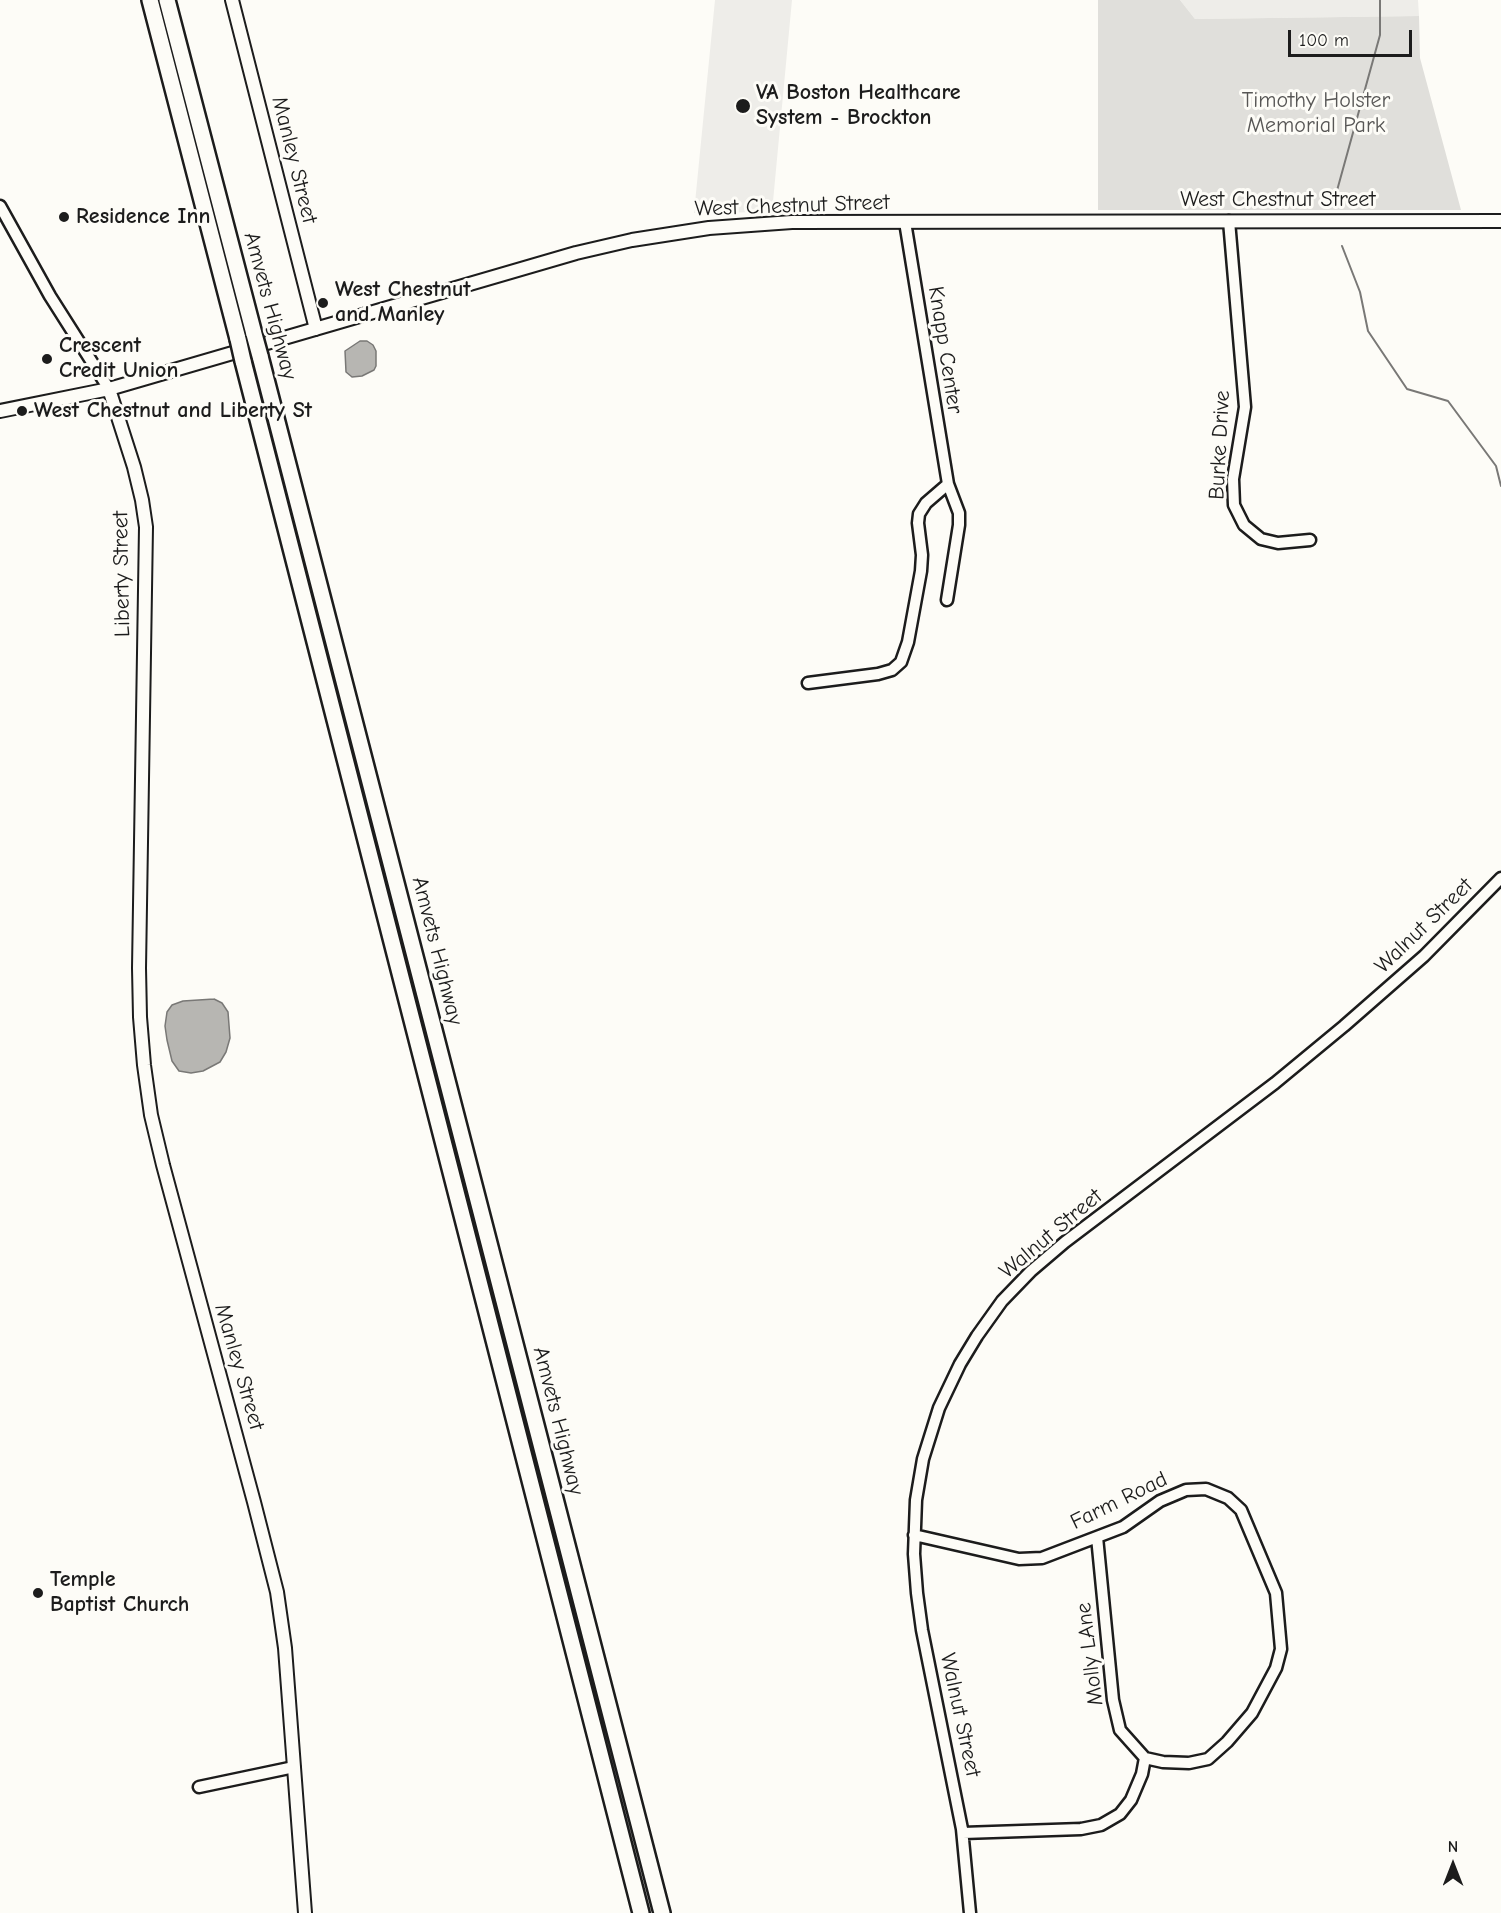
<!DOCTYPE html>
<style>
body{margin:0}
#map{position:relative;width:1501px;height:1913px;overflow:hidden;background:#fdfcf7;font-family:"Comic Neue",sans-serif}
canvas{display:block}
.north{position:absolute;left:1423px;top:1835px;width:60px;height:60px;-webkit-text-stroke:4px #fdfcf7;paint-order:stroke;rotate:0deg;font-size:16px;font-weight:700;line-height:24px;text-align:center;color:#1c1c1c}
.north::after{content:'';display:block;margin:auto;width:21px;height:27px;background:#1c1c1c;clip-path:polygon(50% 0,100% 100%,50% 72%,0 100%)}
.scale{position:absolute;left:1288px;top:30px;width:124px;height:27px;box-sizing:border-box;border:3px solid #1c1c1c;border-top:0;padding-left:8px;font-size:18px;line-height:21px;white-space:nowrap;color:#1c1c1c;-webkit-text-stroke:4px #fdfcf7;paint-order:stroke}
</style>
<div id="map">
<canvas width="1501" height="1913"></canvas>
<div class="north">N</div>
<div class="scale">100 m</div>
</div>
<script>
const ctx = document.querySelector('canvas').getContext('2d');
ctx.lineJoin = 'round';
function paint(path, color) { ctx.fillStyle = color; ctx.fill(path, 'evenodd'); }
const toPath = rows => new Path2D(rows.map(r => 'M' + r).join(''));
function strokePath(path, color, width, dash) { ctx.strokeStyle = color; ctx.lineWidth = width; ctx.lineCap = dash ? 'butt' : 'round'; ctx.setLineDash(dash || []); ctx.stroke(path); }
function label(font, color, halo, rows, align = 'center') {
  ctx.font = font + ' "Comic Neue",sans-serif'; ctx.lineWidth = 6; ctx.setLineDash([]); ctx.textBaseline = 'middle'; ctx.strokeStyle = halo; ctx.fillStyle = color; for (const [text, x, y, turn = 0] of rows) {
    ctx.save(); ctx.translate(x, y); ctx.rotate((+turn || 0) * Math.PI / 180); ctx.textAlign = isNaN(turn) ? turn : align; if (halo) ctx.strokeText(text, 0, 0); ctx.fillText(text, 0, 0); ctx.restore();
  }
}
const built = toPath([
 [715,0,792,0,772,212,694,213],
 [1180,0,1418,0,1419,16,1195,19]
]);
const green = toPath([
 [1098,0,1180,0,1195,19,1419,16,1420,58,1461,210,1098,210]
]);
const water = toPath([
 [360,341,367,341,373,345,376,351,376,366,374,370,362,376,352,377,346,372,345,351,360,341],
 [214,999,222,1003,228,1012,230,1038,226,1052,220,1062,203,1071,191,1073,179,1071,172,1061,167,1040,165,1026,167,1012,172,1005,183,1001,214,999]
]);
const stream = toPath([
 [1333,205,1380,35,1380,0],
 [1342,246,1360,292,1368,331,1407,389,1448,401,1496,466,1501,486]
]);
const minor = toPath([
 [0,206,50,296,109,389],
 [1229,221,1245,407,1233,479,1234,505,1244,525,1261,539,1278,543,1310,540],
 [905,222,948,484,959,513,959,525,947,600],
 [808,683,878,674,892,670,901,662,908,642,921,571,922,555,918,523,919,514,926,503,948,484],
 [914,1535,1019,1559,1042,1558,1123,1527,1160,1501,1186,1490,1206,1489,1228,1498,1241,1510,1276,1593,1281,1649,1276,1668,1252,1713,1227,1742,1208,1759,1189,1763,1163,1762,1145,1758],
 [1097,1537,1113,1700,1120,1730,1145,1758],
 [199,1787,294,1767],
 [963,1833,1081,1829,1101,1825,1120,1814,1131,1800,1142,1774,1145,1758],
 [970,1913,962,1829,922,1630,917,1593,914,1554,916,1500,923,1459,939,1408,960,1364,977,1336,1002,1301,1031,1271,1065,1242,1275,1083,1344,1026,1424,956,1501,878]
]);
const major = toPath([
 [232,0,316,329],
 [109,389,134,467,142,500,146,527,139,968,140,1017,144,1065,151,1115,163,1165,254,1502,277,1592,285,1648,305,1913],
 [0,411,109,389,576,253,632,240,709,228,792,222,1501,221]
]);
const highway = toPath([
 [150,0,238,339],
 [167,0,254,334],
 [260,356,662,1913],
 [243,361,641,1913]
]);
const highwayBridge = toPath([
 [254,334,260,356],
 [238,339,243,361]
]);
const markers = [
 [743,106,8,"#1c1c1c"],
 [64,217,6,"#1c1c1c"],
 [323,303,6,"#1c1c1c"],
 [47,359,6,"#1c1c1c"],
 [22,411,6,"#1c1c1c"],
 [38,1593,6,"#1c1c1c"]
];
const poiNames = [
 ["VA Boston Healthcare",756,93],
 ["System - Brockton",756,118],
 ["Residence Inn",76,217],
 ["West Chestnut",335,290],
 ["and Manley",335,315],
 ["Crescent",59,346],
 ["Credit Union",59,371],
 ["West Chestnut and Liberty St",34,411],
 ["Temple",50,1580],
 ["Baptist Church",50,1605]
];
const parkNames = [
 ["Timothy Holster",1316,101],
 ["Memorial Park",1316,126]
];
const streetNames = [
 ["Manley Street",294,160,76],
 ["West Chestnut Street",1278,200],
 ["West Chestnut Street",792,206,-2],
 ["Amvets Highway",270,306,75],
 ["Knapp Center",945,350,81],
 ["Burke Drive",1220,445,-87],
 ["Liberty Street",122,574,-91],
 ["Walnut Street",1424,926,-44],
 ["Amvets Highway",437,951,76],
 ["Walnut Street",1051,1234,-40],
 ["Manley Street",239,1367,74],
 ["Amvets Highway",558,1421,76],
 ["Farm Road",1119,1501,-26],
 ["Molly LAne",1090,1654,-97],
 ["Walnut Street",960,1715,78]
];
paint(built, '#eeede9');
paint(green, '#e0dfdb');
paint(water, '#b7b6b2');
strokePath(water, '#797876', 1.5);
strokePath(stream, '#797876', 2);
strokePath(minor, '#1c1c1c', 15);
strokePath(major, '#1c1c1c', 16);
strokePath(highway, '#1c1c1c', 20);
strokePath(minor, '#fdfcf7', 10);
strokePath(major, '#fdfcf7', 12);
strokePath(highway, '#fdfcf7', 15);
strokePath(highwayBridge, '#1c1c1c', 20, []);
strokePath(highwayBridge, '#fdfcf7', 15);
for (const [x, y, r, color] of markers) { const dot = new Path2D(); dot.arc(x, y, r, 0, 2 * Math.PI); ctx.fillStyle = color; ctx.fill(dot); strokePath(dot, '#fdfcf7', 2); }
label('bold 22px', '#1c1c1c', '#fdfcf7', poiNames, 'left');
label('22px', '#575655', '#fdfcf7', parkNames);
label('22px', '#1c1c1c', '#fdfcf7', streetNames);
</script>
